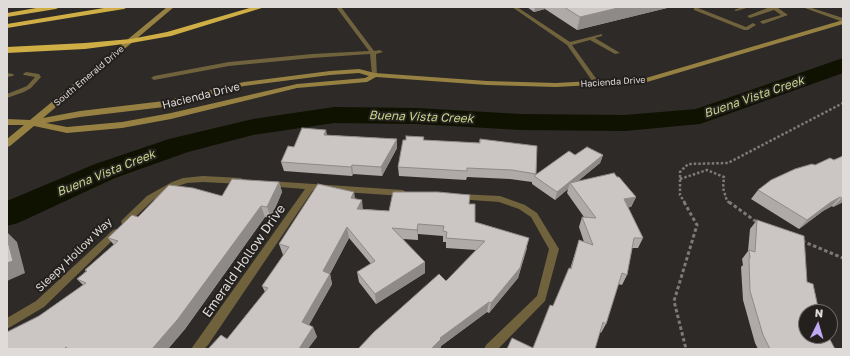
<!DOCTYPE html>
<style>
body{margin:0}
#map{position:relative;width:850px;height:356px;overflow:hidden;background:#2d2a27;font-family:"Golos Text",sans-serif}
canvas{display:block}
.frame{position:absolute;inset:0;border:8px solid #dedbd9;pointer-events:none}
.north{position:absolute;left:798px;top:304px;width:40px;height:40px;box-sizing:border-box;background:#23201e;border:1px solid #6e6b69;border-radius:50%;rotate:5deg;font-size:11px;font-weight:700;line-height:16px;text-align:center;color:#dedbd9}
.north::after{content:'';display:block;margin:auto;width:14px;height:18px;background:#bfa9f4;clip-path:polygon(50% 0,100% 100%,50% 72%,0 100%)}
</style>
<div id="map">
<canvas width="850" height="356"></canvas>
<div class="frame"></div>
<div class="north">N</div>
</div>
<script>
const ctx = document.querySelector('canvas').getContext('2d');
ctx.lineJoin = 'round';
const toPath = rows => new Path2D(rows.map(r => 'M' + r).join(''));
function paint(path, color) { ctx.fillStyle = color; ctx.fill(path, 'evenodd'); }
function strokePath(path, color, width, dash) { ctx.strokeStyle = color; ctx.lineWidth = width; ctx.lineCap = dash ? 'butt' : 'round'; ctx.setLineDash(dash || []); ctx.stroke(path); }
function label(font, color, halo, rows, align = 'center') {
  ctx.font = font + ' "Golos Text",sans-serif'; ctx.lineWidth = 4; ctx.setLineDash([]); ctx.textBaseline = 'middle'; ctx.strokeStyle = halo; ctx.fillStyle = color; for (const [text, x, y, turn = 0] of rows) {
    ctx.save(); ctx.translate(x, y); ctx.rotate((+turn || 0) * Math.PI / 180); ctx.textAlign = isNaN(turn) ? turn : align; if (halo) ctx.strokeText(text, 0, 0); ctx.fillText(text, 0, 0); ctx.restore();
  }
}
const river = toPath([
 [843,58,843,73,700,124,625,131,521,130,417,124,334,123,253,135,188,152,115,178,18,223,7,226,7,201,95,164,169,139,253,119,334,107,417,108,521,114,625,115,696,109,843,58]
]);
const pathFar1 = toPath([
 [680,179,707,170,724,177,723,188,727,201,730,203],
 [685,203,680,195,680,172,688,164,728,163,843,103]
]);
const path = toPath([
 [684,202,697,225,674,301,686,349],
 [729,202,758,223],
 [802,241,843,258]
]);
const lane = toPath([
 [336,7,341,7,374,51,380,50,383,52,376,54,377,76,375,77,372,75,370,54,312,58,229,66,154,80,151,78,154,76,229,62,312,54,369,51,336,7],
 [512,7,517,7,570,42,602,34,602,36,595,38,620,53,615,54,590,40,572,45,600,84,599,85,595,85,567,45,512,7],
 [742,7,750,7,736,11,734,10,742,7],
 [770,7,779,7,778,8,788,15,763,24,760,22,761,21,781,15,774,10,750,18,747,16,770,7],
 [802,7,809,7,843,18,843,22,802,7],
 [694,8,698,8,746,27,753,23,756,25,748,30,744,30,694,10,694,8],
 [26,72,39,74,41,77,31,88,24,92,7,98,7,94,27,86,35,77,24,75,23,74,26,72],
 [7,73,13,74,14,75,13,76,7,77,7,73],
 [203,176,241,178,245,181,241,184,203,182,187,183,178,186,153,200,128,224,122,224,121,222,122,220,147,196,172,182,183,178,203,176],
 [269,181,403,190,407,193,403,196,313,190,208,345,204,349,191,349,305,189,266,186,265,184,266,182,269,181],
 [460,194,500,196,525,205,537,213,559,249,545,301,498,349,484,349,486,345,537,296,549,249,531,217,519,209,499,202,457,199,456,197,457,195,460,194],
 [116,229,119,230,120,232,119,234,44,307,7,329,7,318,36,301,113,230,116,229]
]);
const secondary = toPath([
 [167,7,174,7,43,118,80,111,164,101,244,82,330,71,359,69,375,73,487,81,556,83,646,78,843,20,843,24,647,82,556,87,487,85,376,77,367,82,297,88,171,119,122,128,67,133,34,126,10,146,7,147,7,139,24,125,7,125,7,119,30,120,167,7],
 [359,73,369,76,365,78,297,84,171,113,122,122,67,127,46,123,80,117,164,107,244,86,330,75,359,73]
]);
const highway = toPath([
 [42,7,60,7,56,9,7,17,7,13,42,7],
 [110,7,128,7,124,9,7,28,7,24,110,7],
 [253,7,265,7,171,36,131,43,85,49,7,53,7,47,85,43,131,39,167,32,253,7]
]);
const wall = toPath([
 [527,7,671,7,577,30,545,9,534,12],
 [327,135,397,139,397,148,382,176,353,174,352,176,284,171,281,162,294,147],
 [424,137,424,140,479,143,480,139,536,174,535,175,575,155,603,155,600,163,578,181,617,177,636,197,631,207,628,207,643,238,638,248,632,248,627,275,622,285,618,284,606,324,601,333,600,332,533,348,570,269,576,250,579,240,584,242,579,227,582,217,584,217,567,193,568,189,555,200,532,184,532,182,510,179,467,177,466,180,399,176,398,167,406,140],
 [843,156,843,202,833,207,832,206,823,211,799,229,751,199,758,190],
 [279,182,282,192,271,218,265,217,185,329,168,349,7,349,39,316,83,285,77,279,86,271,85,270,114,245,108,238,138,217],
 [355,199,363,209,389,211,469,204,475,222,527,248,518,278,489,313,487,312,441,346,440,349,358,349,446,281,476,250,446,248,446,242,443,242,443,236,418,234,418,240,403,239,425,273,376,304,359,282,357,272,371,264,349,238,330,274,332,284,309,325,313,327,317,337,227,339,265,292,262,286,284,255,283,255,279,244],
 [757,220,806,312,835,349,758,349,755,343,743,300,741,267,743,265,742,259,748,251,750,229]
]);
const shadedWall = toPath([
 [535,7,545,7,545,9,534,12],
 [622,7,671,7,577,30,580,17],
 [326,130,328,139,324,135],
 [397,139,397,148,382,176,381,167],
 [603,155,600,163,572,186,570,183,568,189,555,200,557,192],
 [352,165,353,174,352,176,351,167],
 [279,182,282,192,271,218,267,207],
 [354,192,356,203,351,198],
 [636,197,631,207,620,209,624,199],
 [840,197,832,206,823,211,799,229,807,220,831,202],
 [842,198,843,198,843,202,833,207],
 [362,200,363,210,357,209],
 [261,206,265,217,185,329,168,349,152,349],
 [418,224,418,240,417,230],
 [347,227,349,238,327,279,330,274,332,284,305,332,302,322,323,271],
 [7,232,17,242,25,273,7,281],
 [529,238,518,278,489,313,491,303],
 [425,262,425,273,376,304,375,294],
 [489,302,487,312,441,346,440,349,431,349,440,338],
 [313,327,317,337,308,349,299,349]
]);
const building = toPath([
 [564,7,622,7,580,17,564,7],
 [302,128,326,130,324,135,397,139,381,167,352,165,351,167,281,162,288,146,294,147,302,128],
 [406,136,424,137,423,140,480,143,480,139,537,146,536,174,512,170,467,168,467,171,398,167,403,140,406,140,406,136],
 [587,147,603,155,557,192,534,176,569,151,575,155,587,147],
 [843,156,843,198,842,198,840,197,831,202,807,220,758,190,771,180,795,169,812,164,815,165,830,158,834,160,843,156],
 [614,173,617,177,619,177,636,197,624,199,643,238,634,238,627,275,622,273,606,324,603,322,595,349,507,349,512,338,533,348,550,305,553,306,569,268,571,269,579,240,593,245,582,217,596,218,570,183,614,173],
 [232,179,279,182,267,207,261,206,178,319,152,349,69,349,65,347,67,349,7,349,7,332,39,316,86,283,77,279,87,271,85,270,118,241,108,238,132,215,138,217,169,185,193,188,222,196,232,179],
 [318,184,354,192,351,198,362,200,357,209,389,211,393,192,438,192,470,195,469,204,475,204,475,222,529,238,520,268,491,303,489,302,440,338,441,339,431,349,358,349,374,332,439,274,446,281,485,241,446,238,447,232,443,231,444,226,418,224,417,230,392,228,425,262,375,294,357,272,375,261,347,227,323,271,330,274,302,322,313,327,299,349,208,349,221,335,227,339,268,288,262,286,289,247,279,244,318,184],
 [757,220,804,236,807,282,813,284,819,312,806,312,806,336,828,336,835,349,770,349,763,335,750,291,749,258,750,258,749,250,755,252,757,220],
 [7,238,13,261,7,263,7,238]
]);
const farStreetnames = [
 ["South Emerald Drive",89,76,-40],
 ["Hacienda Drive",613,82,-4]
];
const streetNames = [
 ["Hacienda Drive",201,96,-14],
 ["Sleepy Hollow Way",74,255,-44]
];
const waterNames = [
 ["Buena Vista Creek",754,97,-19],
 ["Buena Vista Creek",421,117,2],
 ["Buena Vista Creek",106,173,-22]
];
const nearStreetnames = [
 ["Emerald Hollow Drive",244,261,-55]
];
paint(river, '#0f1200');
strokePath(pathFar1, '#7d7a77', 2.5, [2.5, 2]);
strokePath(path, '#7d7a77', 3, [3.5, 2.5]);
paint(lane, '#70623d');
paint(secondary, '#978142');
paint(highway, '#d0ae46');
paint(wall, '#afa9a8');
paint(shadedWall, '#8e8a88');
paint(building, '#cbc5c3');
strokePath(building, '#8e8a88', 1);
label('9px', '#dedbd9', '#23201e', farStreetnames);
label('11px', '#dedbd9', '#23201e', streetNames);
label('italic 12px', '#c6d389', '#23201e', waterNames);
label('13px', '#dedbd9', '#23201e', nearStreetnames);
</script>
